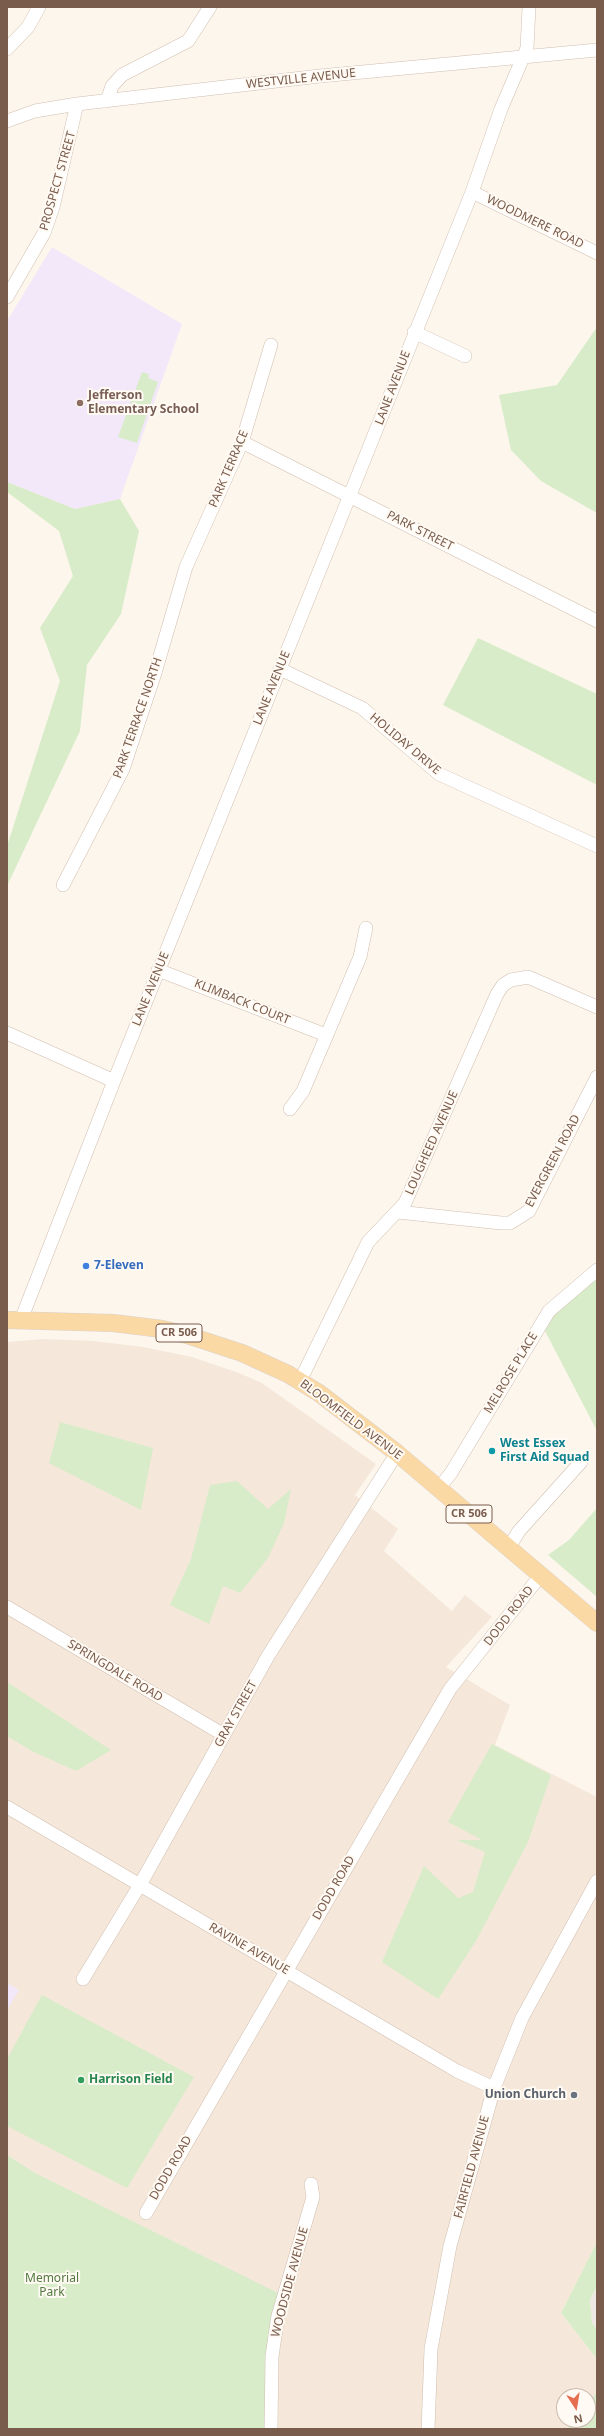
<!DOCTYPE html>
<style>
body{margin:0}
#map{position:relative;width:604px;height:2436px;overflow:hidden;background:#fdf6ec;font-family:"Noto Sans",sans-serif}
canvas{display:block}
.frame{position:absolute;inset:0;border:8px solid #7a5c4d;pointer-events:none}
.north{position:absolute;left:556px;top:2388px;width:40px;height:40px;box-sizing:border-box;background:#fffaf3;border:1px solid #cabbb1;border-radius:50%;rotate:168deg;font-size:11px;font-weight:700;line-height:16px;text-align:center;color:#7a5c4d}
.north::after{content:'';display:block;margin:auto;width:14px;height:18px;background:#e76f51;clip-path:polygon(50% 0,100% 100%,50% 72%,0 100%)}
</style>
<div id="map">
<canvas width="604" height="2436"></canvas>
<div class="frame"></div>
<div class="north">N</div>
</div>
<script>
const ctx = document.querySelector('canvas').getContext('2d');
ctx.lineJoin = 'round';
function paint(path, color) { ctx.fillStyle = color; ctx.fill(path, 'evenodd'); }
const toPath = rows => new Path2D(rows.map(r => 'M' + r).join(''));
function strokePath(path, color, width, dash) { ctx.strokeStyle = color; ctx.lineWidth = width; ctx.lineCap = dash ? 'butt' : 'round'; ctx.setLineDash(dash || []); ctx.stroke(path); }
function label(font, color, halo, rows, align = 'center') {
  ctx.font = font + ' "Noto Sans",sans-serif'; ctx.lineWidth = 4; ctx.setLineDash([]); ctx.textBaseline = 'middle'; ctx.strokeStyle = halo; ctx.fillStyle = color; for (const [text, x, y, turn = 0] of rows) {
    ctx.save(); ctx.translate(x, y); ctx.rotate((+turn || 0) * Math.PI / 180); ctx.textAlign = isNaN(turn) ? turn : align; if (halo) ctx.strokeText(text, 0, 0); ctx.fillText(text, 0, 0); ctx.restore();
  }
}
const residential = toPath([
 [45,1339,93,1341,143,1347,192,1357,239,1373,262,1383,376,1464,355,1495,398,1529,384,1551,452,1611,465,1595,492,1617,446,1667,510,1705,495,1745,597,1797,597,2242,561,2313,597,2359,597,2392,588,2403,588,2396,564,2396,564,2420,574,2420,567,2429,272,2429,37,2174,7,2155,7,1342]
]);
const industrial = toPath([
 [597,2286,597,2330,592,2323,590,2300]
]);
const education = toPath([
 [52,247,182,324,120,499,75,509,7,482,7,321],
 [7,1983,19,1990,7,2010]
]);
const green = toPath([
 [597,327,597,513,541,481,511,450,499,395,557,385],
 [142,372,149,374,148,378,158,382,137,443,118,437],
 [7,482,75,509,120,499,139,531,121,614,87,665,80,731,7,886,7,846,60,681,40,628,73,576,59,531,7,492],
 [478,638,597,694,597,785,443,705],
 [597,1270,597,1431,545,1331,559,1302],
 [60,1422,153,1448,141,1510,49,1463],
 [237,1481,268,1509,291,1489,284,1523,268,1558,240,1593,223,1586,209,1624,170,1605,191,1559,210,1485],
 [597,1508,597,1597,548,1555,569,1540],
 [7,1682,111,1750,76,1771,32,1751,7,1736],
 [492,1744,551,1775,528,1842,476,1941,438,1999,382,1962,424,1866,458,1898,473,1892,485,1852,457,1840,482,1840,448,1822],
 [42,1995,194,2077,127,2188,7,2126,7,2059],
 [7,2155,37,2174,280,2294,272,2429,7,2429],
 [597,2242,597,2286,590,2300,592,2323,597,2330,597,2359,561,2313],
 [597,2392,597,2429,567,2429,574,2420,588,2420,588,2403]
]);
const minor = toPath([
 [7,49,28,27,39,7],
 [107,101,112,86,122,75,188,41,210,7],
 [7,121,35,111,77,104,320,76,597,50],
 [472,192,597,253],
 [7,297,44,233,53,207,77,104],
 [414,332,465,356],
 [242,442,597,621],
 [280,669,362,708,439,774,597,846],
 [63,885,123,769,155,673,186,567,242,442,271,345],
 [158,970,326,1035],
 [7,1033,114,1081],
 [290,1109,303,1091,360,957,366,928],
 [398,1212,501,1223,510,1223,529,1211,597,1077],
 [21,1320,114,1081,472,192,501,109,527,48,529,7],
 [300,1381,368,1242,405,1203,497,994,503,985,511,980,528,977,597,1007],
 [439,1488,451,1473,549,1311,597,1270],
 [509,1547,519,1531,581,1462],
 [7,1607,224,1735],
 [7,1807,457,2071,494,2088],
 [83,1979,141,1883,268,1656,397,1453],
 [146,2213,450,1689,541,1575],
 [271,2429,272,2356,278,2316,313,2197,311,2184],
 [428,2429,431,2349,450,2246,494,2088,522,2018,597,1881]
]);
const major = toPath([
 [7,1320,113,1323,162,1329,187,1335,242,1353,288,1374,319,1393,397,1453,597,1623]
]);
const markers = [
 [80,403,4,"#8d6e63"],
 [86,1266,4,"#3f7fe0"],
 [492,1451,4,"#0f9aa8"],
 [81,2080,4,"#2e9e5b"],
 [574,2095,4,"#6b7280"]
];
const shields = [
 [179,1333,46],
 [469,1514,46]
];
const shieldNames = [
 ["CR 506",179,1333],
 ["CR 506",469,1514]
];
const streetNames = [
 ["WESTVILLE AVENUE",301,79,-6],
 ["PROSPECT STREET",58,181,-74],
 ["WOODMERE ROAD",535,222,26],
 ["LANE AVENUE",393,388,-69],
 ["PARK TERRACE",229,469,-67],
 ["PARK STREET",420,531,27],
 ["LANE AVENUE",272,688,-68],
 ["PARK TERRACE NORTH",138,718,-71],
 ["HOLIDAY DRIVE",405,744,40],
 ["LANE AVENUE",151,989,-68],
 ["KLIMBACK COURT",242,1002,22],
 ["LOUGHEED AVENUE",432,1143,-66],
 ["EVERGREEN ROAD",553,1161,-62],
 ["MELROSE PLACE",511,1373,-59],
 ["BLOOMFIELD AVENUE",351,1420,37],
 ["DODD ROAD",509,1616,-52],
 ["SPRINGDALE ROAD",115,1671,31],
 ["GRAY STREET",236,1714,-61],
 ["DODD ROAD",334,1888,-60],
 ["RAVINE AVENUE",249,1949,30],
 ["FAIRFIELD AVENUE",472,2167,-75],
 ["DODD ROAD",171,2168,-60],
 ["WOODSIDE AVENUE",290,2282,-75]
];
const educationNames = [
 ["Jefferson",88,396],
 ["Elementary School",88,410]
];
const shopNames = [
 ["7-Eleven",94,1266]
];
const cultureNames = [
 ["West Essex",500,1444],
 ["First Aid Squad",500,1458]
];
const leisureNames = [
 ["Harrison Field",89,2080]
];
const worshipNames = [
 ["Union Church",566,2095]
];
const parkNames = [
 ["Memorial",52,2279],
 ["Park",52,2293]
];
paint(residential, '#f5e8da');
paint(industrial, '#efe9e4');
paint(education, '#f3e8fa');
paint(green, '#d8ecc9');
strokePath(minor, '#d1beb0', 14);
strokePath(major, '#dad1cd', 18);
strokePath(minor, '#fff', 13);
strokePath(major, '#fbd9a5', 17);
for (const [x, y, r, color] of markers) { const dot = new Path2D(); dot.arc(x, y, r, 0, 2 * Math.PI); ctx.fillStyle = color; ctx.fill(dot); strokePath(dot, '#fffaf3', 1.5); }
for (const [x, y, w] of shields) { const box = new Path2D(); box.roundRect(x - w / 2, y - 9, w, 18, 3); ctx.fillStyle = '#fffaf3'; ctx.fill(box); strokePath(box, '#7a5c4d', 1); }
label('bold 11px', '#7a5c4d', null, shieldNames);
label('12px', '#7a5c4d', '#fffaf3', streetNames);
label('bold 12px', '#785e54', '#fffaf3', educationNames, 'left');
label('bold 12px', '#366cbe', '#fffaf3', shopNames, 'left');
label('bold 12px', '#0d838f', '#fffaf3', cultureNames, 'left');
label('bold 12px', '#27864d', '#fffaf3', leisureNames, 'left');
label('bold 12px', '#5b616d', '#fffaf3', worshipNames, 'right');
label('12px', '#537a41', '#fffaf3', parkNames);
</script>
